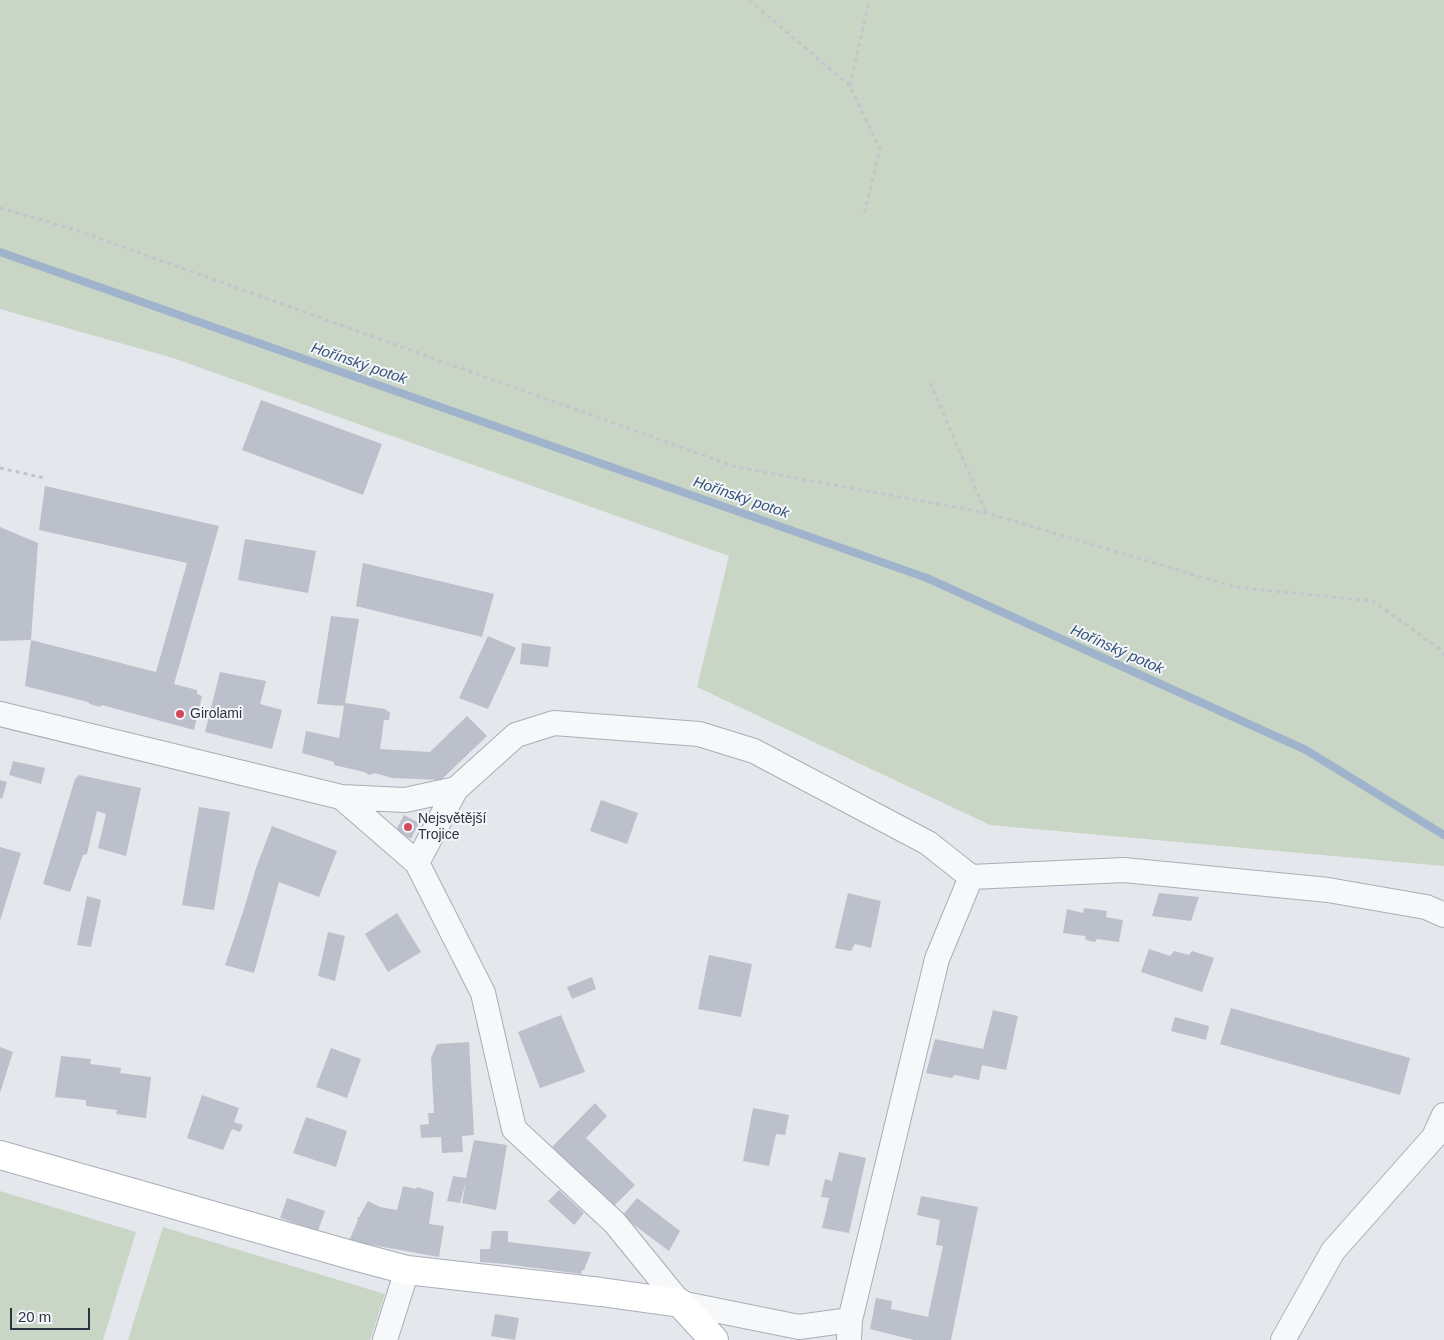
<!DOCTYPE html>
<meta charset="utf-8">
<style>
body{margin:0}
#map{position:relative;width:1444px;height:1340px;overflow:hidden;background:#e4e7ec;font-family:Arial,sans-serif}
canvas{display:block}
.scale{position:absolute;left:10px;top:1308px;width:80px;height:22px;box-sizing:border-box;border:2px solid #2b3445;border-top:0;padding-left:6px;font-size:15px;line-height:18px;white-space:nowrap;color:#2b3445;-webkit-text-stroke:4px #f4f6f9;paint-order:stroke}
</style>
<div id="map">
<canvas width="1444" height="1340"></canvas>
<div class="scale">20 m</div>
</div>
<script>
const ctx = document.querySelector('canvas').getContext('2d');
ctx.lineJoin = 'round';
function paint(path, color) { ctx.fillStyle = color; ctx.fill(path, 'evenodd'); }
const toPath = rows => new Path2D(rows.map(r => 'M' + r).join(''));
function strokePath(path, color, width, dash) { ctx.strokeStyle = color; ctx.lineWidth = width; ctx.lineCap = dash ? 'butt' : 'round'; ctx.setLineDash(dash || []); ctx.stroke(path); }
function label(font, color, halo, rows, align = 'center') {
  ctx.font = font + ' Arial,sans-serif'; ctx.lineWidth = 4; ctx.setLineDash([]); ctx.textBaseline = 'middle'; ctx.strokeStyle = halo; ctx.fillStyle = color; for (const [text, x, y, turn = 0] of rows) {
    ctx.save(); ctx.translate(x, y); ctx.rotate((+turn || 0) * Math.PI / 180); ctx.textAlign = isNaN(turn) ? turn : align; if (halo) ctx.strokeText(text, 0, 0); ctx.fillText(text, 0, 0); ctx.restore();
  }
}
const green = toPath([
 [0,0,1444,0,1444,866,990,825,697,687,729,556,173,358,0,309],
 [0,1191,136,1232,103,1340,0,1340],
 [163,1227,385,1294,370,1340,128,1340]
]);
const stream = toPath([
 [0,252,927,578,1306,750,1444,835]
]);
const building = toPath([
 [261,400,382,444,363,495,242,450],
 [45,486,219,526,174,684,197,690,197,694,202,696,194,730,102,705,100,707,90,704,88,702,25,686,31,640,156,672,187,563,39,530],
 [0,527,38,543,31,640,0,641],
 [245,539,316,551,308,593,238,580],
 [363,563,494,594,482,637,356,606],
 [331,616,359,619,345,703,385,709,390,713,389,720,384,720,380,749,430,752,467,716,487,736,441,780,392,778,375,773,369,775,364,772,334,765,334,762,302,753,306,731,339,738,344,706,317,704],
 [488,636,516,648,488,709,459,698],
 [522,643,551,647,548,667,520,664],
 [220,672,266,681,260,704,282,710,272,749,205,732],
 [13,761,45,768,41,784,9,775],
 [79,775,141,788,126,856,98,848,106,814,97,811,87,854,83,855,70,892,43,884,75,779],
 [0,780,7,782,2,799,0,798],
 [601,800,638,813,627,844,590,831],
 [199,807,230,812,214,910,182,905],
 [404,815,419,823,411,839,396,830],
 [272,826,337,851,319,897,279,882,254,973,225,965,244,909,256,868],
 [0,847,21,853,0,921],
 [848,893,881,901,871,948,855,944,851,951,835,948],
 [1159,893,1199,897,1191,921,1152,916],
 [87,896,101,900,91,947,77,945],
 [1084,908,1107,911,1106,917,1123,920,1119,942,1097,939,1095,942,1086,940,1085,936,1063,933,1067,909,1083,913],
 [397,913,421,952,388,972,365,934],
 [328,932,345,936,335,981,318,976],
 [1149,949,1170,956,1174,951,1189,955,1192,951,1214,958,1202,992,1141,972],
 [709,955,752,964,741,1017,698,1009],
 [592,977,596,989,572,999,567,987],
 [1231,1008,1410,1058,1400,1095,1220,1044],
 [993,1010,1018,1016,1006,1070,982,1065,979,1080,955,1075,952,1078,926,1073,935,1039,983,1049],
 [561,1015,585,1072,540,1088,518,1032],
 [1175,1017,1209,1026,1206,1040,1171,1031],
 [469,1042,474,1135,462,1136,463,1152,442,1153,441,1137,421,1138,420,1125,429,1124,428,1113,434,1113,431,1058,437,1044],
 [0,1047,13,1052,0,1093],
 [331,1048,361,1059,347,1098,316,1087],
 [61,1056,91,1059,90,1064,121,1068,120,1073,151,1077,146,1118,116,1114,117,1110,86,1106,86,1100,55,1097],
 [202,1095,239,1108,234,1122,243,1125,240,1132,232,1129,223,1150,187,1138],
 [595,1103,607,1116,586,1138,635,1185,613,1207,552,1147],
 [753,1108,789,1115,785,1135,776,1134,769,1166,743,1161],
 [306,1117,347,1131,336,1167,293,1153],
 [474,1140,507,1145,496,1210,462,1203,466,1182,460,1203,447,1201,453,1176,466,1178],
 [839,1152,866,1158,849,1233,822,1228,829,1198,821,1197,825,1179,832,1181],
 [403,1186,416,1189,417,1187,434,1192,429,1224,444,1226,439,1257,349,1241,358,1220,357,1219,358,1217,359,1217,368,1201,380,1207,397,1210],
 [559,1190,584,1213,574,1225,548,1201],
 [921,1196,978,1207,951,1340,914,1340,870,1329,876,1298,892,1301,891,1309,928,1317,943,1246,936,1245,940,1220,917,1215],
 [287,1198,325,1211,318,1231,280,1218],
 [637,1198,680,1231,669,1251,622,1216],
 [492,1231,508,1231,508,1242,591,1252,584,1270,582,1270,581,1274,505,1264,480,1262,480,1249,490,1249],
 [495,1314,519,1318,515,1340,491,1336]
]);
const path = toPath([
 [749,0,850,86,880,149,864,214],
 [850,86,869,0],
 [0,208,73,229,736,467,987,513,1235,587,1373,601,1440,649,1444,655],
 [930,383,986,512],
 [0,468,44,478]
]);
const street = toPath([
 [0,714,341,797,405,800,456,789],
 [341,797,417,863,483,993,514,1129,615,1223,680,1303,799,1327,850,1320],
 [417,863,456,789,516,735,554,723,699,734,754,751,928,843,971,877,1124,870,1328,890,1426,907,1444,915],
 [385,1340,407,1270],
 [849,1340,850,1320,937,959,971,877],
 [1283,1340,1333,1251,1434,1137,1444,1115]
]);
const secondary = toPath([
 [0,1155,358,1257,407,1270,601,1292,680,1303,714,1340]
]);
const markers = [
 [180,714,5,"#d1495b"],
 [408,827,5,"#d1495b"]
];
const poiNames = [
 ["Girolami",190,714],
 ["Nejsvětější",418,819],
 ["Trojice",418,835]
];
const waterNames = [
 ["Hořínský potok",359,364,19],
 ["Hořínský potok",741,498,19],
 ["Hořínský potok",1117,650,24]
];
paint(green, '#c9d6c5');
strokePath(stream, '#9fb4cc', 8);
paint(building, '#bbc0ca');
strokePath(street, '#a9aeb7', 26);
strokePath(secondary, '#a9aeb7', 30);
strokePath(path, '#c2c5cb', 3, [4, 4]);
strokePath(street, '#f7f8fa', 24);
strokePath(secondary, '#fff', 28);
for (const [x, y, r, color] of markers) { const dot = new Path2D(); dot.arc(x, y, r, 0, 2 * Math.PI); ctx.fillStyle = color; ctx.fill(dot); strokePath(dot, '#f4f6f9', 2); }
label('14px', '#2b3445', '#f4f6f9', poiNames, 'left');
label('italic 15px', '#34527a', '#f4f6f9', waterNames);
</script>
